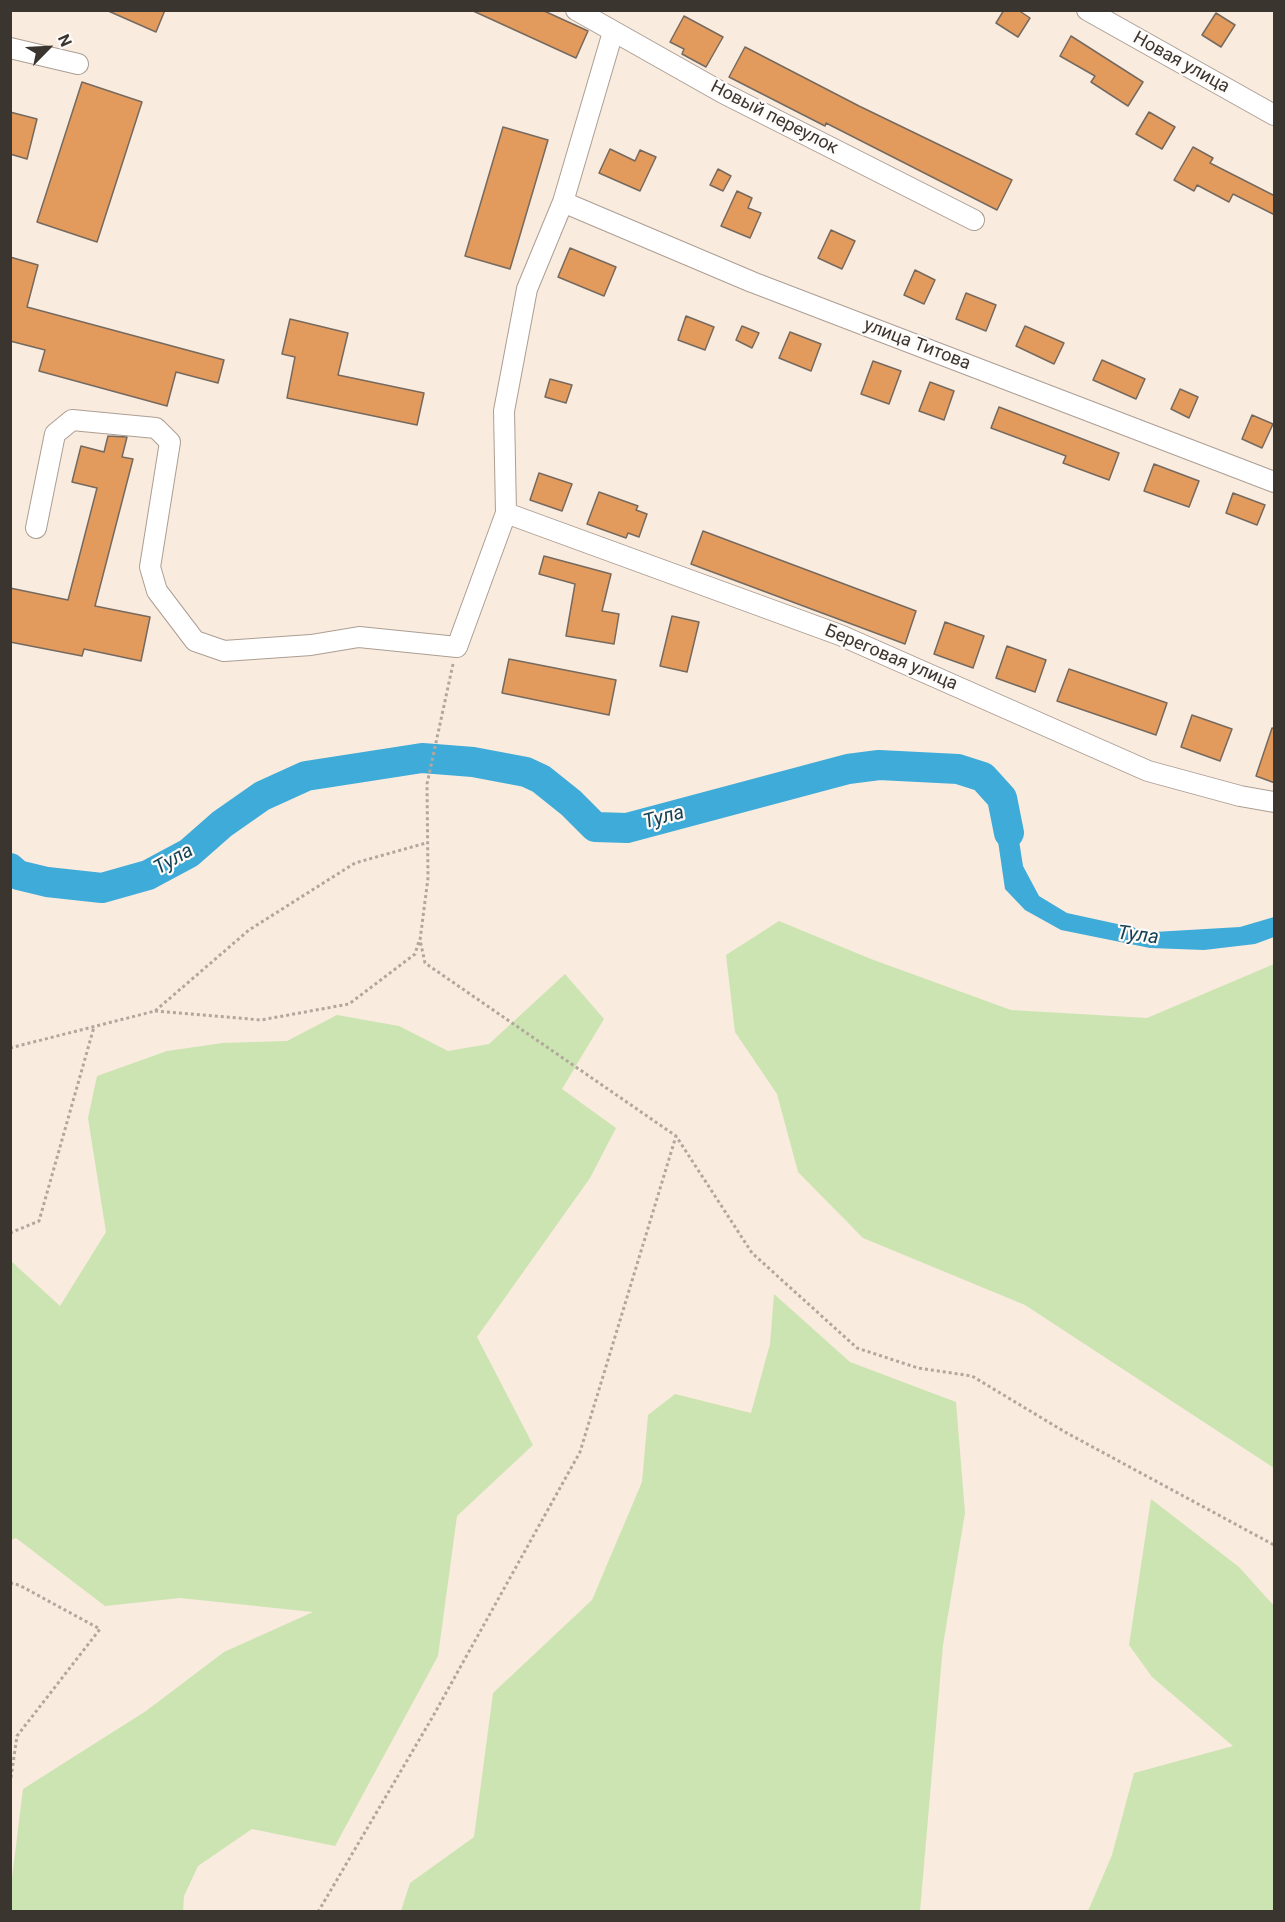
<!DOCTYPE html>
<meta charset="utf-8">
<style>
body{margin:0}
#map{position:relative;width:1285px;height:1922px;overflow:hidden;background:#f9ebde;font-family:Roboto,sans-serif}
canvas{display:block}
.frame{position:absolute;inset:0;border:12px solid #3b3530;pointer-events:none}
.north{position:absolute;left:18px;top:18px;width:60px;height:60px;-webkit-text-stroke:4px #fdfaf8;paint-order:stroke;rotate:66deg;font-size:16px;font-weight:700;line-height:24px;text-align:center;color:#3b3530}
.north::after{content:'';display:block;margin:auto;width:21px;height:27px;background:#3b3530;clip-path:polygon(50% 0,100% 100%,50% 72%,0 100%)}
</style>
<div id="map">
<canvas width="1285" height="1922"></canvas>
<div class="frame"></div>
<div class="north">N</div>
</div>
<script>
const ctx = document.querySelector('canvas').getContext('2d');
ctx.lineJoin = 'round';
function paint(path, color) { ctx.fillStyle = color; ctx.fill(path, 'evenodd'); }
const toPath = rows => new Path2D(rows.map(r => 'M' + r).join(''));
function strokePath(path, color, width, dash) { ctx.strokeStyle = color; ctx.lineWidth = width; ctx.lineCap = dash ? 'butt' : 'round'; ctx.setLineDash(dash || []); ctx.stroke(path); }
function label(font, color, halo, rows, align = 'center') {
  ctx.font = font + ' Roboto,sans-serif'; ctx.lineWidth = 4.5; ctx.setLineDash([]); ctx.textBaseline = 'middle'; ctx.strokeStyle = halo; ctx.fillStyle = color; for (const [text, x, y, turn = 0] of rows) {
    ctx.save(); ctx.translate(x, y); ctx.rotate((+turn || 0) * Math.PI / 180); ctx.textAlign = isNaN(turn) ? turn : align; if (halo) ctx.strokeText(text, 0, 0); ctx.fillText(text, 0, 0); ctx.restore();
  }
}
const green = toPath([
 [779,921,871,959,1011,1010,1147,1018,1274,964,1274,1468,1025,1305,863,1238,798,1172,777,1094,735,1032,726,955],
 [565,974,604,1019,562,1089,616,1128,590,1178,477,1337,533,1445,457,1516,438,1656,335,1846,252,1829,198,1866,184,1896,183,1911,11,1911,11,1886,23,1789,146,1711,224,1652,313,1612,180,1598,105,1606,16,1538,11,1540,11,1261,60,1306,106,1232,88,1118,97,1076,167,1051,223,1043,287,1041,337,1015,399,1026,448,1051,489,1044],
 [774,1294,850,1362,956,1402,965,1513,943,1645,920,1911,401,1911,410,1883,474,1837,493,1693,592,1600,642,1482,648,1415,675,1394,751,1413,770,1344],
 [1151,1499,1239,1567,1274,1606,1274,1911,1088,1911,1112,1855,1134,1773,1233,1746,1152,1677,1129,1645]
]);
const water = toPath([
 [1005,789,1012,796,1023,866,1039,896,1067,913,1154,932,1240,927,1274,917,1274,937,1255,944,1204,950,1150,948,1061,930,1025,910,1005,889,992,800]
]);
const river = toPath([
 [10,868,18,875,47,882,102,888,148,875,189,853,222,824,262,796,306,776,422,758,473,762,526,772,541,779,571,803,595,827,627,828,848,769,879,765,958,769,983,777,1002,798,1009,833]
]);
const building = toPath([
 [106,10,165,10,156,32,106,10],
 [471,10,542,10,588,31,576,58,471,10],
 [1004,10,1018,10,1030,18,1018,37,996,23,1004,10],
 [1216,13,1235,25,1221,47,1202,35,1216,13],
 [684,16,723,37,706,67,682,54,684,49,670,42,684,16],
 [1071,36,1143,82,1128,106,1091,82,1095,76,1060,56,1071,36],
 [745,47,859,106,1012,180,997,210,826,123,825,126,729,77,745,47],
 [82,82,142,102,97,242,37,222,82,82],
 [10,112,37,119,27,159,10,154,10,112],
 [1149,112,1175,127,1162,149,1136,134,1149,112],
 [503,127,548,140,510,269,465,256,503,127],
 [1193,147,1213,158,1210,163,1275,196,1275,215,1233,194,1229,202,1197,185,1194,191,1174,180,1193,147],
 [610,149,635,161,640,150,656,157,640,191,599,173,610,149],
 [718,169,731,176,723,191,710,185,718,169],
 [737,191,752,198,748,208,761,213,750,238,721,226,737,191],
 [831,230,855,241,842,269,818,258,831,230],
 [570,248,616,267,604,296,558,277,570,248],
 [10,257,38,265,27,307,224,360,218,383,176,372,167,406,39,371,45,350,10,341,10,257],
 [915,270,935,280,924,304,904,295,915,270],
 [966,293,996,305,986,331,956,319,966,293],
 [686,316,714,327,705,350,678,340,686,316],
 [290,319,348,333,338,375,424,393,417,425,287,398,295,357,282,354,290,319],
 [742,326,759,333,752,348,736,340,742,326],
 [1025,326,1064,343,1054,364,1016,346,1025,326],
 [790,332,821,344,811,371,779,358,790,332],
 [1102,360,1145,379,1136,399,1093,380,1102,360],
 [873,361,901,371,889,404,861,394,873,361],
 [550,379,572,385,566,403,545,397,550,379],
 [930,382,954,391,944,420,919,411,930,382],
 [1180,389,1198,397,1189,418,1171,409,1180,389],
 [999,407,1119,453,1109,480,1063,463,1066,456,991,428,999,407],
 [1252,415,1273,424,1262,448,1242,439,1252,415],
 [108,436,127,437,122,457,133,459,95,606,150,617,141,661,84,649,82,656,10,642,10,588,68,600,97,488,72,482,81,446,104,452,108,436],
 [1154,464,1199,481,1189,507,1144,491,1154,464],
 [539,473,572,484,562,511,530,500,539,473],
 [599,492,638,506,636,510,647,514,639,537,628,533,626,538,587,524,599,492],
 [1233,493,1265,505,1257,525,1226,513,1233,493],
 [703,531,916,611,905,644,691,564,703,531],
 [544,556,611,574,602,611,619,614,614,644,566,636,575,584,539,574,544,556],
 [672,616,699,622,687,672,660,666,672,616],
 [945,622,984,636,973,668,934,654,945,622],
 [1007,646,1046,660,1035,692,996,678,1007,646],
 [509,659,616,680,609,715,502,693,509,659],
 [1069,669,1167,703,1156,735,1057,701,1069,669],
 [1192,715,1232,729,1220,761,1181,747,1192,715],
 [1272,728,1275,729,1275,783,1256,776,1272,728]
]);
const path = toPath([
 [453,664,427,784,428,878,420,940,425,963,676,1136,752,1253,857,1348,918,1368,972,1376,1065,1432,1274,1545],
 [155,1011,261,1020,349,1004,415,954,419,941],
 [10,1048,155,1011,249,930,355,863,426,843],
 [10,1233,39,1221,94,1027],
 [10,1583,19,1585,100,1629,17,1736,10,1784],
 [318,1912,432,1718,580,1452,676,1136]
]);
const minor = toPath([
 [576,10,723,93,974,220],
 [1087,10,1274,115],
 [10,48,78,64],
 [563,202,752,282,1274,482],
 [506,513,840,635,1148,771,1240,796,1274,802],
 [36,528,55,434,72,420,156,428,170,442,150,567,157,591,195,641,224,651,311,645,359,637,457,647,506,513,504,411,527,289,563,202,613,32]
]);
const streetNames = [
 ["Новая улица",1181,63,29],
 ["Новый переулок",774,118,27],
 ["улица Титова",917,345,21],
 ["Береговая улица",891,658,23]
];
const waterNames = [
 ["Тула",664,818,-15],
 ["Тула",174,860,-30],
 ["Тула",1138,936,7]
];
paint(green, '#cce4b2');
paint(water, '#3eabd8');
strokePath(river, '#3eabd8', 30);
paint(building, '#e39b5d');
strokePath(building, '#76695e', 1.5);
strokePath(minor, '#ac9e93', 22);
strokePath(path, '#b2a79d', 3, [3, 3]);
strokePath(minor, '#fff', 20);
label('18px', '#3b3530', '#fdfaf8', streetNames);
label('italic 20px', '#144255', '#fdfaf8', waterNames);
</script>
